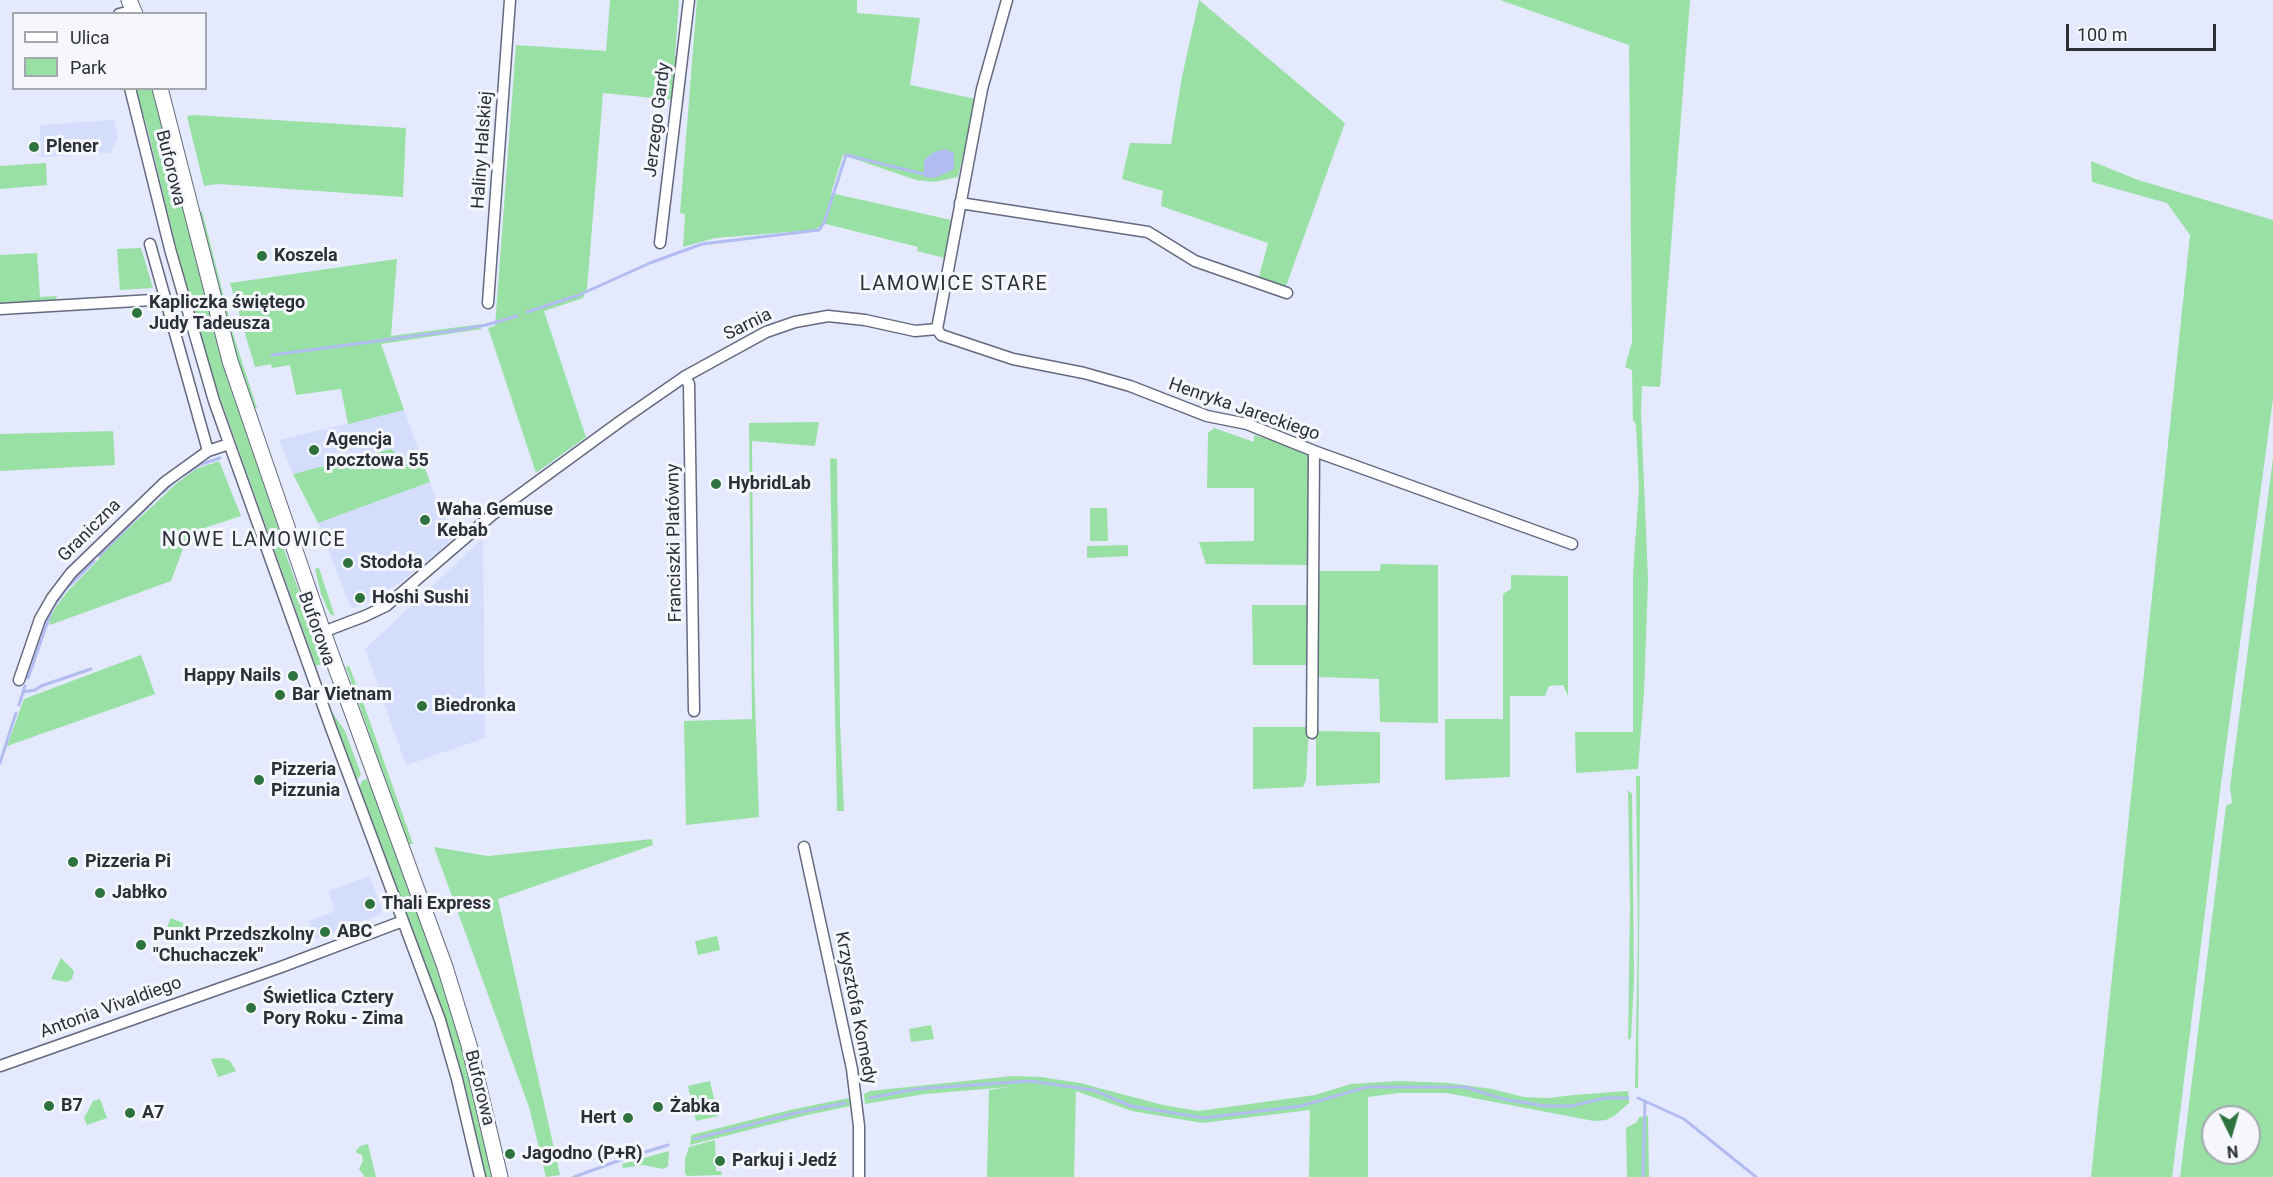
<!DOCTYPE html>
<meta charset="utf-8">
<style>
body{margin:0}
#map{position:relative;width:2273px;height:1177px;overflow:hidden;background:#e4e9fd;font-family:Roboto,sans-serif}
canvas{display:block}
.legend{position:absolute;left:12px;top:12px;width:195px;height:78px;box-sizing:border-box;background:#f5f7fc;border:2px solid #a5a7ae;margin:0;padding:8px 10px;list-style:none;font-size:18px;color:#2d2f38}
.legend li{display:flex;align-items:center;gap:12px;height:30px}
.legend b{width:30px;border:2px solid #a5a7ae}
.north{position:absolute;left:2201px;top:1105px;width:60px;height:60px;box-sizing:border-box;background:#f5f7fc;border:2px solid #a5a7ae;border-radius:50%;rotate:175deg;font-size:16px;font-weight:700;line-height:24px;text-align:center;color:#2d2f38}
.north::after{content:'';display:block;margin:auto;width:21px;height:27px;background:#2e733e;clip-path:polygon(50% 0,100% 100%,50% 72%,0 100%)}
.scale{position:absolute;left:2066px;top:24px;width:150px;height:27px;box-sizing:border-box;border:3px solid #2d2f38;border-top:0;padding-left:8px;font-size:18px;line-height:21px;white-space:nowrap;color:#2d2f38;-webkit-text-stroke:4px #f5f7fc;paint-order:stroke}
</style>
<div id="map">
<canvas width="2273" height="1177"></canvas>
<ul class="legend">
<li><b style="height:8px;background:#fff"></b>Ulica</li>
<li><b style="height:16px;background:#99e0a5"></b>Park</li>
</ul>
<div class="north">N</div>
<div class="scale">100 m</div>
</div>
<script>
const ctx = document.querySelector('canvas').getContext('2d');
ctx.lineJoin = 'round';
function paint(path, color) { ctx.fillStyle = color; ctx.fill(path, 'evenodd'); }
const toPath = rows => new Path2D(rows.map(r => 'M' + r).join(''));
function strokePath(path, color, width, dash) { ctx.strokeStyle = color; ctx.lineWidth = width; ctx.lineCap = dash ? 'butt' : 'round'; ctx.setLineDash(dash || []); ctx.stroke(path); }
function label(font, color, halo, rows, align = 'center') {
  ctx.font = font + ' Roboto,sans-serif'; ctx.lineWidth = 6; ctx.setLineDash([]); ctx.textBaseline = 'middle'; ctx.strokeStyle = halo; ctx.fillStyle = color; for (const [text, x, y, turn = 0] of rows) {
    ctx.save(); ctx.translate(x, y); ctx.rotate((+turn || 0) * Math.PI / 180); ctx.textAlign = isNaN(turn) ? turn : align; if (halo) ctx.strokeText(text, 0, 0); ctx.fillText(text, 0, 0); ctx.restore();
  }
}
const built = toPath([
 [114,120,118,138,110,153,41,157,40,125],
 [404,410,420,454,402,459,390,449,293,474,279,440],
 [430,482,437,502,441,501,452,540,403,581,365,604,353,608,350,606,318,523],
 [483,538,485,738,406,765,365,649],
 [370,876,381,908,381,914,315,939,309,921,335,911,328,891]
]);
const green = toPath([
 [610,0,679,0,675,56,679,57,674,100,603,93,587,289,583,298,544,311,586,437,536,473,488,328,495,326,516,45,606,51],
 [697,0,857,0,857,13,920,18,910,85,976,99,958,177,934,182,916,180,843,155,831,193,951,220,945,258,917,251,918,247,822,223,821,226,814,230,715,238,683,247,685,214,680,213],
 [1199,0,1345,123,1286,286,1259,277,1268,243,1161,206,1163,191,1122,179,1130,143,1171,144,1182,77],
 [1500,0,1690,0,1660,387,1642,386,1641,411,1648,580,1644,693,1638,769,1576,773,1575,732,1633,732,1633,574,1639,489,1636,425,1633,420,1632,370,1625,367,1632,342,1629,45],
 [135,89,153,89,284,549,307,614,304,615,305,617,308,616,324,663,316,666,214,381,186,288,146,123],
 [194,115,406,128,403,197,218,184,204,186,187,116],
 [2091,161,2138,180,2273,220,2273,399,2221,784,2172,1177,2091,1177,2190,235,2167,203,2092,182],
 [46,163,47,185,0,189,0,166],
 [202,211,234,337,257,408,254,408,240,371,200,213],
 [141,248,153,288,120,290,117,249],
 [37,253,40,297,57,296,55,301,0,304,0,255],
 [397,259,391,336,482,324,481,329,381,344,404,410,348,424,341,389,296,395,290,365,272,368,271,364,255,367,230,283],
 [819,422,815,446,752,441,754,672,759,817,686,825,684,721,752,719,749,423],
 [1214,428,1254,442,1254,435,1303,450,1310,458,1309,565,1206,564,1199,542,1254,541,1254,488,1207,488,1208,433],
 [113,431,115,465,0,471,0,434],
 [391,449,402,459,420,454,430,482,318,523,293,474],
 [830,458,837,459,840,722,844,811,837,811],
 [2273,458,2273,1177,2180,1177,2226,806,2232,803,2230,787],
 [2213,1117,2249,1117,2249,1153,2213,1153],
 [219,461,241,516,189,533,171,581,50,625,49,620,55,608,68,591,101,557,99,556,177,483,196,469],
 [1090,508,1107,508,1108,541,1090,541],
 [1128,545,1128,556,1087,558,1087,546],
 [1381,564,1438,565,1438,723,1380,722,1379,679,1317,677,1317,571,1380,571],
 [319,568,334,614,335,616,330,614,321,594,315,569],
 [1511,575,1568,576,1568,696,1563,685,1549,686,1545,696,1510,696,1510,777,1445,780,1445,719,1503,719,1503,594,1511,589],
 [1252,605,1309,605,1309,665,1253,665],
 [141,655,155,694,7,746,24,699],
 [349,666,363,702,413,844,409,844,405,836,346,667],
 [330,711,332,712,345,731,361,774,356,782],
 [1253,727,1309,727,1306,780,1303,787,1253,789],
 [1316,731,1380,732,1380,783,1316,786],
 [1636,776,1640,776,1640,797,1638,1088,1635,1088,1638,933],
 [367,779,375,794,456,1023,492,1177,486,1177,459,1067,444,1015,359,789,362,781],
 [1628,790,1632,794,1634,980,1631,1038,1628,1040,1630,906],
 [652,839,653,845,498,899,560,1175,546,1177,529,1107,434,847,488,856],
 [171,918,195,928,190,938,186,936,179,939,174,938,171,929,167,927],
 [717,936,720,950,698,955,695,941],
 [61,958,74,971,72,979,67,982,51,979],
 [931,1025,934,1039,911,1042,909,1029],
 [223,1058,230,1061,236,1071,218,1077,211,1059],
 [1013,1076,1041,1077,1080,1083,1163,1105,1199,1111,1315,1095,1351,1084,1399,1081,1450,1083,1492,1089,1524,1097,1549,1098,1573,1095,1628,1091,1629,1103,1614,1116,1606,1120,1594,1121,1447,1093,1399,1093,1368,1097,1368,1177,1309,1177,1310,1110,1202,1123,1132,1111,1076,1091,1074,1177,987,1177,989,1090,1009,1087,925,1094,865,1104,864,1094,870,1091],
 [710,1081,718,1116,696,1121,688,1086],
 [849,1098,850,1106,803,1116,690,1145,691,1135,790,1110],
 [100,1099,107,1118,87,1125,84,1118,91,1105,93,1101],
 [1648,1116,1649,1177,1627,1177,1626,1128,1637,1122,1639,1117],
 [715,1140,716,1171,721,1171,722,1175,687,1176,685,1173,685,1159,689,1147],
 [368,1144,376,1177,365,1177,359,1169,363,1161,362,1155,355,1152,360,1146],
 [669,1151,668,1166,664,1169,643,1165,623,1168,622,1164]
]);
const water = toPath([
 [945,149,954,153,954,169,935,178,924,177,924,160,934,152]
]);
const stream = toPath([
 [527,312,579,295,650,263,702,244,819,230,824,223,846,155,923,174],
 [272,355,459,330,486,325,517,316],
 [184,475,199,465,220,458],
 [163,492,174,482],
 [99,556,151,503],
 [28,678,52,609,65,590,94,561],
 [23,692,35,690,41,686,91,669],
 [19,705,25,686],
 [0,763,16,713],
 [870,1098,916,1089,1030,1081,1093,1090,1131,1106,1204,1118,1301,1106,1367,1087,1465,1087,1503,1099,1545,1106,1571,1106,1606,1098,1628,1098],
 [1638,1098,1684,1119,1756,1177],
 [694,1139,796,1113,845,1103],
 [574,1177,626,1158,668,1145],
 [1643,1177,1645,1101]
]);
const minor = toPath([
 [119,14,127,12,134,14],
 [130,88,170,249,214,401,331,728,440,1020,457,1079,480,1177],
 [960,203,1148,232,1195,261,1287,293],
 [660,243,689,0],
 [150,244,208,451],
 [488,303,510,0],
 [0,309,153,300,165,297],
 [937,329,941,335,1013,359,1084,373,1130,386,1207,416,1247,424,1314,451,1572,544],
 [937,329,982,89,1007,0],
 [684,377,689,384,694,711],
 [323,632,365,616,386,606,492,515,622,420,684,377,766,332,795,322,828,316,865,320,915,331,937,329],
 [19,680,40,619,52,598,71,573,165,482,208,451,229,444],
 [1312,733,1314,451],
 [804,847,852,1069,859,1126,859,1177],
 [0,1066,281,967,403,921]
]);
const secondary = toPath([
 [129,0,135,14],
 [160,88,230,361,323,632,445,967,469,1045,500,1177]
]);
const markers = [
 [34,147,6,"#2e733e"],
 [262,256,6,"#2e733e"],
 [137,313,6,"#2e733e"],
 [314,450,6,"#2e733e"],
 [716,484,6,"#2e733e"],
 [425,520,6,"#2e733e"],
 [348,563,6,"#2e733e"],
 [360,598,6,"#2e733e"],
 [293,676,6,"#2e733e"],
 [280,695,6,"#2e733e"],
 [422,706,6,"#2e733e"],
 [259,780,6,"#2e733e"],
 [73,862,6,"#2e733e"],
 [100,893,6,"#2e733e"],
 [370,904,6,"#2e733e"],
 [325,932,6,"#2e733e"],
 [141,945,6,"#2e733e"],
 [251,1008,6,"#2e733e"],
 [49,1106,6,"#2e733e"],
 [658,1107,6,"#2e733e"],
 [130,1113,6,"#2e733e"],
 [628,1118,6,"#2e733e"],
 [510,1154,6,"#2e733e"],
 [720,1161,6,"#2e733e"]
];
const streetNames = [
 ["Jerzego Gardy",658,120,-83],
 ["Haliny Halskiej",483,150,-86],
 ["Buforowa",170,168,76],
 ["Sarnia",748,325,-26],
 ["Henryka Jareckiego",1244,410,19],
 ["Graniczna",90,531,-45],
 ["Franciszki Platówny",675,543,-91],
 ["Buforowa",316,629,70],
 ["Antonia Vivaldiego",111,1008,-20],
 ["Krzysztofa Komedy",855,1008,79],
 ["Buforowa",479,1088,76]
];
const poiNames = [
 ["Plener",46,147],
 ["Koszela",274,256],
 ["Kapliczka świętego",149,303],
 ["Judy Tadeusza",149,324],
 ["Agencja",326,440],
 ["pocztowa 55",326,461],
 ["HybridLab",728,484],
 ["Waha Gemuse",437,510],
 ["Kebab",437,531],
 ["Stodoła",360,563],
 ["Hoshi Sushi",372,598],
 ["Happy Nails",281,676,"right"],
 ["Bar Vietnam",292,695],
 ["Biedronka",434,706],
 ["Pizzeria",271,770],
 ["Pizzunia",271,791],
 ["Pizzeria Pi",85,862],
 ["Jabłko",112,893],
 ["Thali Express",382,904],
 ["ABC",337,932],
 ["Punkt Przedszkolny",153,935],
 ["\"Chuchaczek\"",153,956],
 ["Świetlica Cztery",263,998],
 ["Pory Roku - Zima",263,1019],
 ["B7",61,1106],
 ["Żabka",670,1107],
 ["A7",142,1113],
 ["Hert",616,1118,"right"],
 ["Jagodno (P+R)",522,1154],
 ["Parkuj i Jedź",732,1161]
];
const neighbourhoodNames = [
 ["LAMOWICE STARE",954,285],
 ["NOWE LAMOWICE",254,541]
];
paint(built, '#d5ddfd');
paint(green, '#99e0a5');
paint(water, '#b1bcf1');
strokePath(stream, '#b1bcf1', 3);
strokePath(minor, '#64697f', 13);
strokePath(secondary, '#64697f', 17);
strokePath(minor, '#fff', 10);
strokePath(secondary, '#fff', 15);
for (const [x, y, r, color] of markers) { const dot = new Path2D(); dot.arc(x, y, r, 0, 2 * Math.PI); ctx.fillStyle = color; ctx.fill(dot); strokePath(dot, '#f5f7fc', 2); }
label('18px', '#2d2f38', '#f5f7fc', streetNames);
label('bold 18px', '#2d2f38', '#f5f7fc', poiNames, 'left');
ctx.letterSpacing = '1.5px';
label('20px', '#2d2f38', '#f5f7fc', neighbourhoodNames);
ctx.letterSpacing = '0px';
</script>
